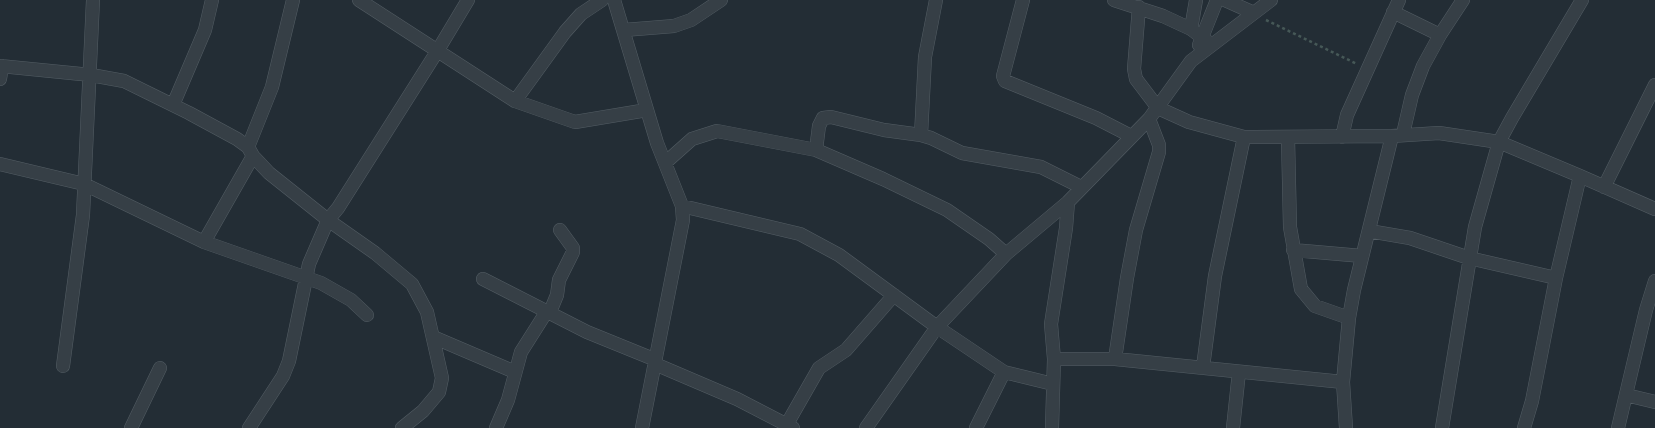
<!DOCTYPE html>
<style>
body{margin:0}
canvas{display:block;background:#232d35}
</style>
<canvas width="1655" height="428"></canvas>
<script>
const ctx = document.querySelector('canvas').getContext('2d');
ctx.lineJoin = 'round';
const toPath = rows => new Path2D(rows.map(r => 'M' + r).join(''));
function strokePath(path, color, width, dash) { ctx.strokeStyle = color; ctx.lineWidth = width; ctx.lineCap = dash ? 'butt' : 'round'; ctx.setLineDash(dash || []); ctx.stroke(path); }
const path = toPath([
 [1266,20,1357,64]
]);
const street = toPath([
 [359,0,515,101,575,122,647,110],
 [614,0,657,143,682,206,683,220,642,428],
 [1023,0,1003,76,1005,81,1096,118,1131,136],
 [1114,0,1163,16,1191,29,1212,45],
 [1225,0,1254,13],
 [1139,7,1134,69,1136,79,1158,108,1189,122,1244,137,1254,137,1392,136,1439,133,1499,142,1580,176,1655,209],
 [1393,12,1440,35],
 [1191,29,1196,0],
 [624,30,674,26,691,20,721,0],
 [1199,45,1217,0],
 [0,66,91,75,124,81,189,113,237,139,248,147,253,156,269,173,328,220,375,253,412,284,427,312,442,378,439,392,423,411,402,428],
 [0,79,2,66],
 [515,101,565,32,581,14,602,0],
 [173,105,205,30,212,0],
 [1403,134,1412,95,1423,66,1440,35,1463,0],
 [921,135,925,57,936,0],
 [1342,137,1347,115,1399,0],
 [1288,138,1290,227,1301,289,1315,306,1349,318],
 [248,147,272,87,293,0],
 [816,150,819,126,823,118,831,117,884,130,921,135,931,138,962,153,1041,167,1081,187],
 [665,163,692,139,717,131,816,150,883,179,947,210,989,239,1006,254],
 [0,164,84,184,204,242,321,283,351,300,367,315],
 [1604,187,1655,85],
 [682,206,800,234,839,255,937,327,1004,372,1053,384],
 [1369,231,1410,238,1469,258,1556,278],
 [204,242,253,156],
 [1293,250,1362,256],
 [483,279,587,332,656,360],
 [550,312,557,295,559,280,573,252,573,248,560,230],
 [433,337,515,372],
 [1054,359,1115,359,1343,382],
 [1115,359,1127,278,1136,230,1159,152,1159,145,1149,119],
 [655,364,737,399,793,428],
 [63,366,83,215,93,0],
 [1203,367,1215,276,1244,137],
 [1626,395,1655,402],
 [787,424,819,368,846,350,894,295],
 [131,428,160,368],
 [249,428,283,376,289,361,309,264,328,220,338,208,438,50,468,0],
 [496,428,508,400,521,352,547,311],
 [866,428,937,327,1006,254,1068,202],
 [976,428,1004,372],
 [1052,428,1054,359,1051,324,1066,228,1068,202,1149,119,1191,61,1271,0],
 [1233,428,1239,372],
 [1346,428,1343,382,1349,318,1354,290,1392,136],
 [1442,428,1475,227,1499,142,1512,118,1582,0],
 [1524,428,1532,401,1556,278,1580,176],
 [1618,428,1646,310,1655,281]
]);
strokePath(street, '#535d64', 14);
strokePath(path, '#465857', 2.5, [3, 3]);
strokePath(street, '#363f46', 13);
</script>
